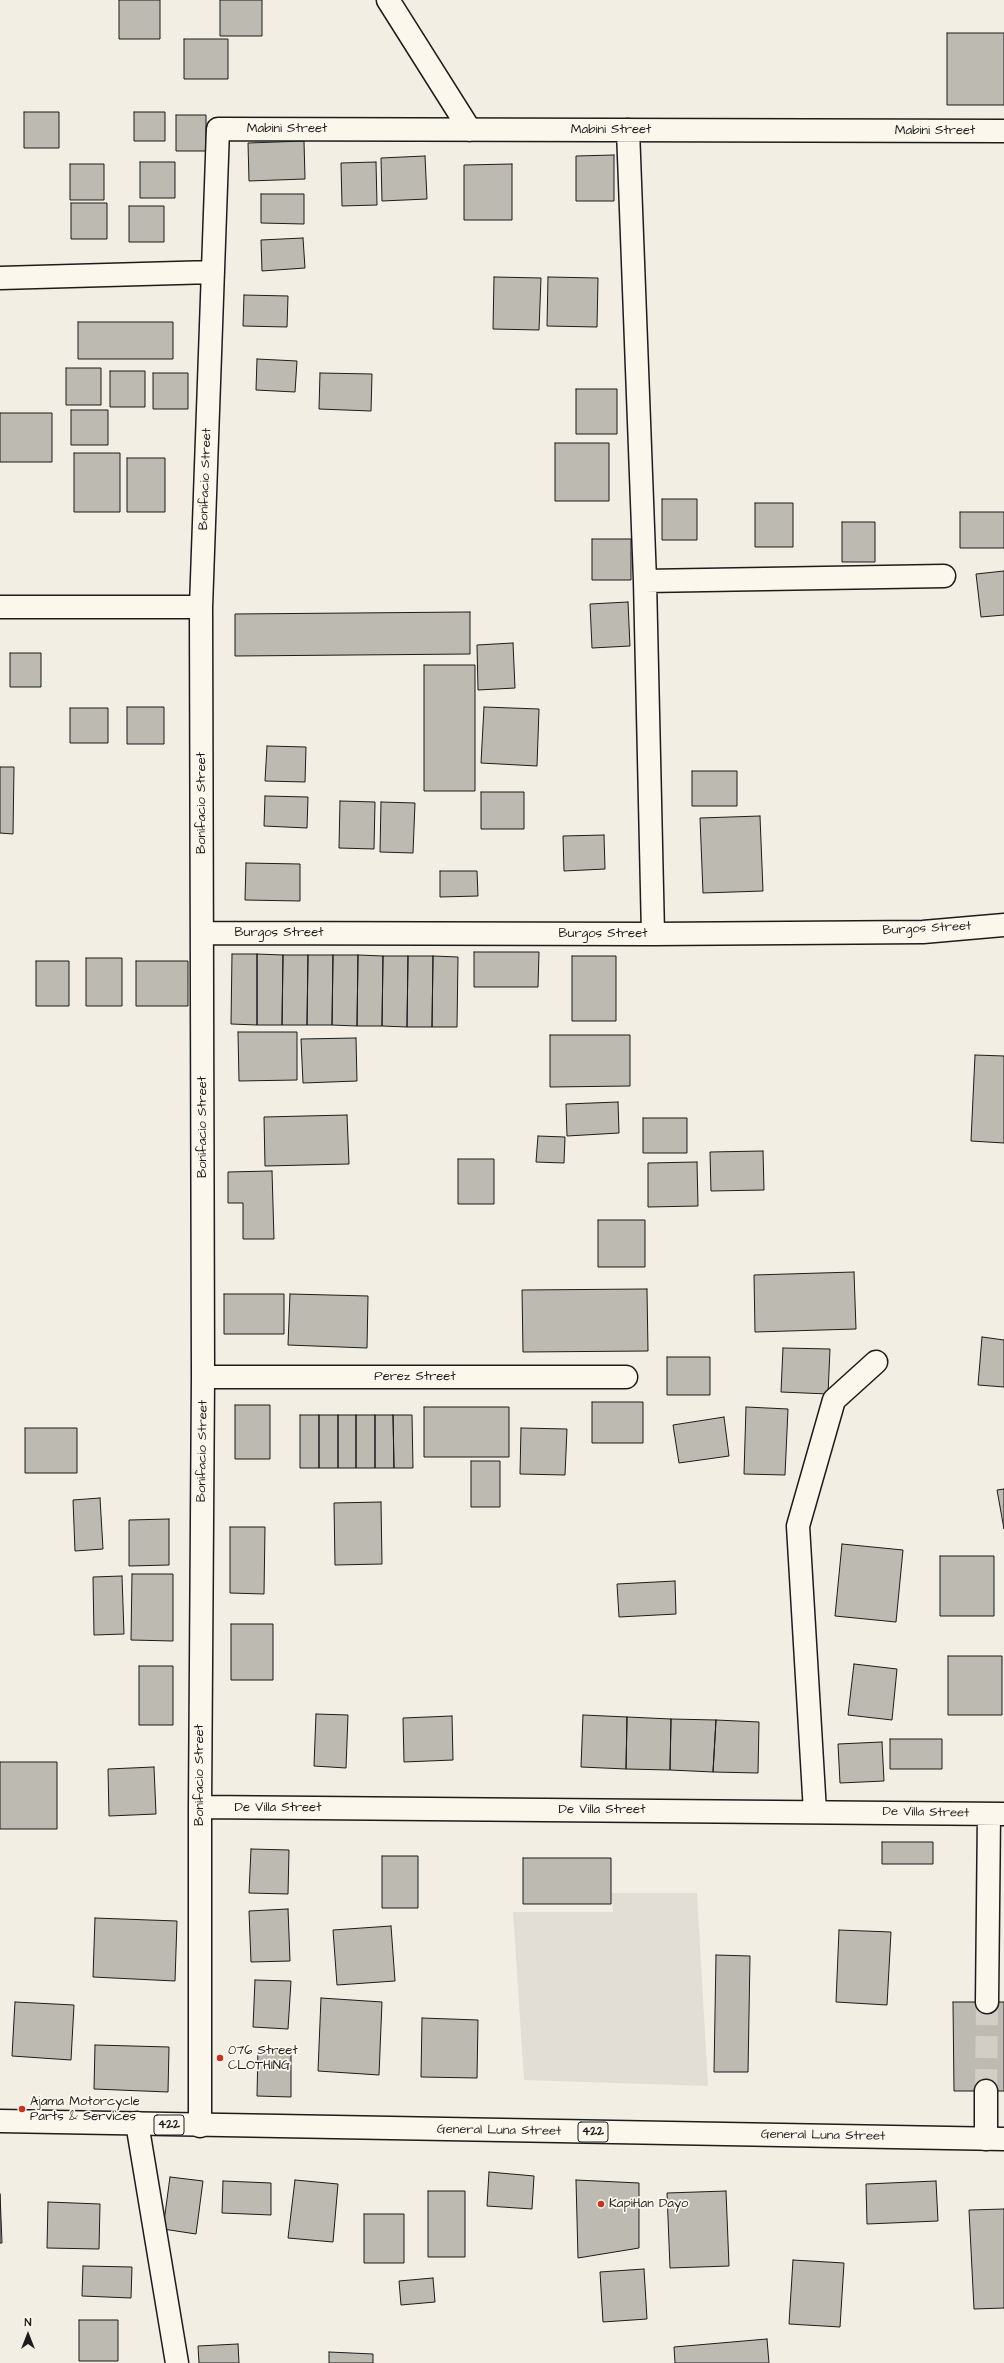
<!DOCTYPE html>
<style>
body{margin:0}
#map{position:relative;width:1004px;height:2363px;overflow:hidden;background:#f2eee4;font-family:"Architects Daughter",sans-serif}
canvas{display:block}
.north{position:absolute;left:8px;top:2315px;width:40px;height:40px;-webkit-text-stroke:3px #fbf7ec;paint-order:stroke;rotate:0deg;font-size:11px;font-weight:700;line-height:16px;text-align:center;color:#1c1c1c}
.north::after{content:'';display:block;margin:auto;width:14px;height:18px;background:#1c1c1c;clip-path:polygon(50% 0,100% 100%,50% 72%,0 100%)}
</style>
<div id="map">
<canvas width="1004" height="2363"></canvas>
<div class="north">N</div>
</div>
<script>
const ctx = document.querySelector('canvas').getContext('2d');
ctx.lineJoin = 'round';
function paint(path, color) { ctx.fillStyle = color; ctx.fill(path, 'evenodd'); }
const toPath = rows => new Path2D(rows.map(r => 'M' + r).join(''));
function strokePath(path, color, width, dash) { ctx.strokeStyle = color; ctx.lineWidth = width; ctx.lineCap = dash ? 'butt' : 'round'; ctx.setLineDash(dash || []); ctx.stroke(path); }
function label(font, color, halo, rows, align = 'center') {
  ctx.font = font + ' "Architects Daughter",sans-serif'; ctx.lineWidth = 3.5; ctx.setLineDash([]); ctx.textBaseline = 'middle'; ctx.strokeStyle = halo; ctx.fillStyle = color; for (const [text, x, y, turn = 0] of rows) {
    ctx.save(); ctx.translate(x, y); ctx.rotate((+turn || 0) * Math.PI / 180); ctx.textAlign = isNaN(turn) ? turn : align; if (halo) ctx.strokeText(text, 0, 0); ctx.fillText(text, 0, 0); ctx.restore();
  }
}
const built = toPath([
 [611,1893,697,1893,708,2086,524,2080,513,1912,613,1912]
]);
const building = toPath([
 [119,0,160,0,160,39,119,39,119,0],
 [220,0,262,0,262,36,220,36,220,0],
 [947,33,1004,33,1004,105,947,105,947,33],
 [184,39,228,39,228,79,184,79,184,39],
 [24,112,59,112,59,148,24,148,24,112],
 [134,112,165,112,165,141,134,141,134,112],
 [176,115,206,115,206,151,176,151,176,115],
 [304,141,305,179,249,181,248,143,304,141],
 [614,155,614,201,576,201,576,156,614,155],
 [425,156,427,199,382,201,381,158,425,156],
 [140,162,175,162,175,198,140,198,140,162],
 [376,162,377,205,342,206,341,163,376,162],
 [70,164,104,164,104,200,70,200,70,164],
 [512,164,512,220,464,220,464,165,512,164],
 [261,194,304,194,304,224,261,223,261,194],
 [71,203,107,203,107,239,71,239,71,203],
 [129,206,164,206,164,242,129,242,129,206],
 [303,238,305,268,262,271,261,240,303,238],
 [494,277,541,278,539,330,493,329,494,277],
 [548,277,598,278,597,327,547,326,548,277],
 [244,295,288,296,287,327,243,326,244,295],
 [78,322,173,322,173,359,78,359,78,322],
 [257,359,297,361,295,392,256,390,257,359],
 [66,368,101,368,101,405,66,405,66,368],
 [110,371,145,371,145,407,110,407,110,371],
 [153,373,188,373,188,409,153,409,153,373],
 [320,373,372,374,371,411,319,409,320,373],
 [576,389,617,389,617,434,576,434,576,389],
 [71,410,108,410,108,445,71,445,71,410],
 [0,413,52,413,52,462,0,462,0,413],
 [555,443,609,443,609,501,555,501,555,443],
 [74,453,120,453,120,512,74,512,74,453],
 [127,458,165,458,165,512,127,512,127,458],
 [662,499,697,499,697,540,662,540,662,499],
 [755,503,793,503,793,547,755,547,755,503],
 [960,512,1004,512,1004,548,960,548,960,512],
 [842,522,875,522,875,562,842,562,842,522],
 [592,539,631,539,631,580,592,580,592,539],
 [1004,571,1004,615,981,617,976,574,1004,571],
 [628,602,630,646,592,648,590,604,628,602],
 [470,612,470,654,235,656,235,614,470,612],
 [513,643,515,688,478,690,477,645,513,643],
 [10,653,41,653,41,687,10,687,10,653],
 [424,665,475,665,475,791,424,791,424,665],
 [127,707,164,707,164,744,127,744,127,707],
 [484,707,539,709,537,766,481,763,484,707],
 [70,708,108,708,108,743,70,743,70,708],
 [267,746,306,747,305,782,265,781,267,746],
 [0,767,14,767,13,834,0,833,0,767],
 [692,771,737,771,737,806,692,806,692,771],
 [481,792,524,792,524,829,481,829,481,792],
 [265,796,308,797,307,828,264,826,265,796],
 [340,801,375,802,374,849,339,848,340,801],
 [381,802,415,803,413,853,380,852,381,802],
 [760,816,763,891,703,893,700,818,760,816],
 [604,835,605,869,564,871,563,836,604,835],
 [246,863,300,864,300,901,245,900,246,863],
 [440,871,477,871,478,896,440,897,440,871],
 [474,952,539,952,538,987,474,987,474,952],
 [232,954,257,954,257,1025,231,1024,232,954],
 [257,954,283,955,282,1025,257,1025,257,954],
 [283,955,308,955,307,1025,282,1025,283,955],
 [308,955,333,955,332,1025,307,1025,308,955],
 [333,955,358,955,357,1026,332,1025,333,955],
 [358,955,383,956,382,1026,357,1026,358,955],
 [383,956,408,956,407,1027,382,1026,383,956],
 [408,956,433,956,432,1027,407,1027,408,956],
 [433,956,458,957,457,1027,432,1027,433,956],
 [572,956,616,956,616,1021,572,1021,572,956],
 [86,958,122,958,122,1006,86,1006,86,958],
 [36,961,69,961,69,1006,36,1006,36,961],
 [136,961,188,961,188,1006,136,1006,136,961],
 [238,1032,297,1032,297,1080,239,1081,238,1032],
 [550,1035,630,1035,630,1086,550,1087,550,1035],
 [356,1038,357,1081,303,1083,301,1039,356,1038],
 [975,1055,1004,1056,1004,1143,971,1141,975,1055],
 [618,1102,619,1133,567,1136,566,1104,618,1102],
 [347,1115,349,1164,265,1166,264,1117,347,1115],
 [643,1118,687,1118,687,1153,643,1153,643,1118],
 [538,1136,565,1137,564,1163,536,1162,538,1136],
 [763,1151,764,1190,711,1191,710,1152,763,1151],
 [458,1159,494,1159,494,1204,458,1204,458,1159],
 [697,1162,698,1206,648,1207,648,1163,697,1162],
 [272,1171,274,1239,243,1239,243,1203,228,1203,228,1172,272,1171],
 [598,1220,645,1220,645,1267,598,1267,598,1220],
 [854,1272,856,1329,755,1332,754,1275,854,1272],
 [647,1289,648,1351,523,1352,522,1290,647,1289],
 [224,1294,284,1294,284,1334,224,1334,224,1294],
 [290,1294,368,1296,367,1348,288,1345,290,1294],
 [982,1337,1004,1340,1004,1387,978,1385,982,1337],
 [783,1348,830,1349,828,1394,781,1392,783,1348],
 [667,1357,710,1357,710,1395,667,1395,667,1357],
 [592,1402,643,1402,643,1443,592,1443,592,1402],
 [235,1405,270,1405,270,1459,235,1459,235,1405],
 [424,1407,509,1407,509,1457,424,1457,424,1407],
 [746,1407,788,1409,785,1475,744,1474,746,1407],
 [300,1415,319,1415,319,1468,300,1468,300,1415],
 [319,1415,338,1415,338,1468,319,1468,319,1415],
 [338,1415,356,1415,356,1468,338,1468,338,1415],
 [356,1415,375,1415,375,1468,356,1468,356,1415],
 [375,1415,393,1415,394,1468,375,1468,375,1415],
 [393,1415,412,1415,413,1468,394,1468,393,1415],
 [724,1417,729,1456,679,1463,673,1425,724,1417],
 [25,1428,77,1428,77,1473,25,1473,25,1428],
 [521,1428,567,1429,565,1475,520,1474,521,1428],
 [471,1461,500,1461,500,1507,471,1507,471,1461],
 [1004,1489,1004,1529,997,1490,1004,1489],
 [100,1498,103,1549,75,1551,73,1500,100,1498],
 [381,1502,382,1564,335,1565,334,1503,381,1502],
 [169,1519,169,1565,129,1566,129,1520,169,1519],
 [230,1527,265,1527,264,1594,230,1593,230,1527],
 [842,1544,903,1550,896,1622,835,1616,842,1544],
 [940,1556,994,1556,994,1616,940,1616,940,1556],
 [132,1574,173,1574,173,1641,131,1640,132,1574],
 [122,1576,124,1634,94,1635,93,1577,122,1576],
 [675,1581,676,1614,619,1617,617,1584,675,1581],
 [231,1624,273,1624,273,1680,231,1680,231,1624],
 [948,1656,1002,1656,1002,1715,948,1715,948,1656],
 [854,1664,897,1669,892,1720,848,1715,854,1664],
 [139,1666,173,1666,173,1725,139,1725,139,1666],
 [316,1714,348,1715,346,1768,314,1766,316,1714],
 [583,1715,627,1717,626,1769,581,1767,583,1715],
 [452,1716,453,1760,404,1762,403,1718,452,1716],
 [627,1717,671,1719,670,1770,626,1769,627,1717],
 [671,1719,716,1720,713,1772,670,1770,671,1719],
 [716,1720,759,1722,758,1773,713,1772,716,1720],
 [890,1739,942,1739,942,1769,890,1769,890,1739],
 [882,1742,884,1781,840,1783,838,1744,882,1742],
 [0,1762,57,1762,57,1829,0,1829,0,1762],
 [154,1767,156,1814,109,1816,108,1769,154,1767],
 [882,1842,933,1842,933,1864,882,1864,882,1842],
 [251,1849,289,1850,288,1894,249,1893,251,1849],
 [382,1856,418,1856,418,1908,382,1908,382,1856],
 [523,1858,611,1858,611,1904,523,1904,523,1858],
 [288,1909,290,1961,251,1962,249,1911,288,1909],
 [95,1918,177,1921,175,1981,93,1977,95,1918],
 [391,1926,395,1981,337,1985,333,1930,391,1926],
 [839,1930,891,1932,887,2005,836,2002,839,1930],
 [716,1955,750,1956,748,2072,714,2072,716,1955],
 [255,1980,291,1981,288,2029,253,2027,255,1980],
 [321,1998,382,2002,379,2075,318,2071,321,1998],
 [15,2002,74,2005,71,2060,12,2056,15,2002],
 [953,2002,1004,2002,1004,2091,954,2091,953,2002],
 [422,2018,478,2020,477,2078,421,2077,422,2018],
 [95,2045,169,2047,168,2092,94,2089,95,2045],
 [258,2049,291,2050,291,2097,257,2096,258,2049],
 [489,2172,534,2176,532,2209,487,2206,489,2172],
 [170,2177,203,2181,196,2234,163,2229,170,2177],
 [295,2180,338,2184,333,2242,288,2238,295,2180],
 [576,2180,639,2183,639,2248,578,2258,576,2180],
 [223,2181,271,2183,271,2215,222,2213,223,2181],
 [936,2181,938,2221,867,2224,866,2184,936,2181],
 [428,2191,465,2191,465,2257,428,2257,428,2191],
 [726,2191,729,2266,670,2268,667,2193,726,2191],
 [0,2194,2,2243,0,2243,0,2194],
 [48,2202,100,2204,99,2249,47,2248,48,2202],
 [1004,2209,1004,2308,974,2309,969,2210,1004,2209],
 [364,2214,404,2214,404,2263,364,2263,364,2214],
 [793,2260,844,2263,840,2327,789,2324,793,2260],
 [83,2266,132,2267,131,2298,82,2296,83,2266],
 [644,2269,647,2319,603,2322,600,2272,644,2269],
 [433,2278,435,2302,401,2305,399,2281,433,2278],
 [79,2320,118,2320,118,2361,79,2361,79,2320],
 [767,2339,769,2363,675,2363,674,2347,767,2339],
 [238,2344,239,2363,199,2363,198,2346,238,2344],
 [329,2352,373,2354,373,2363,329,2363,329,2352]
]);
const minorTunnel = toPath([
 [986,2091,987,2002]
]);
const minor = toPath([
 [388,0,470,130],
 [628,130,645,581,653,934],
 [0,278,213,272],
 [645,581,944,576],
 [0,607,201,607],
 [202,933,653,934,923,932,1004,925],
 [203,1377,626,1377],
 [200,1807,1004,1814],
 [815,1812,798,1526,834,1400,876,1362],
 [987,2002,989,1814],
 [137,2123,177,2363],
 [200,2126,200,1807,203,1377,201,607,218,129,1004,131],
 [986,2139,986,2091]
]);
const major = toPath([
 [0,2121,1004,2139]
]);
const markers = [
 [220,2058,4,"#c8321e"],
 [22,2109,4,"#c8321e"],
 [601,2204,4,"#c8321e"]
];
const shields = [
 [169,2125,30],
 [593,2132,30]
];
const shieldNames = [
 ["422",169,2125],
 ["422",593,2132]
];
const streetNames = [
 ["Mabini Street",287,129],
 ["Mabini Street",611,130],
 ["Mabini Street",935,131],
 ["Bonifacio Street",206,479,-88],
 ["Bonifacio Street",202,803,-90],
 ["Burgos Street",927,929,-3],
 ["Burgos Street",279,933],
 ["Burgos Street",603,934],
 ["Bonifacio Street",203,1127,-90],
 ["Perez Street",415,1377],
 ["Bonifacio Street",203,1451,-89],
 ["Bonifacio Street",200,1775,-90],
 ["De Villa Street",278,1808],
 ["De Villa Street",602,1810],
 ["De Villa Street",926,1813,1],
 ["General Luna Street",499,2131,1],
 ["General Luna Street",823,2136,1]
];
const poiNames = [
 ["076 Street",228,2051],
 ["CLOTHING",228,2066],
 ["Ajama Motorcycle",30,2102],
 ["Parts & Services",30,2117],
 ["KapiHan Dayo",609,2204]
];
paint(built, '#e2ded5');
paint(building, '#bdbab1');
strokePath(building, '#1c1c1c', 1);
strokePath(minorTunnel, '#d2cec6', 22, [22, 11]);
strokePath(minor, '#1c1c1c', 25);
strokePath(major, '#1c1c1c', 25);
strokePath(minor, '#fbf7ec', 22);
strokePath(major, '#fbf7ec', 22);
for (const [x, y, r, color] of markers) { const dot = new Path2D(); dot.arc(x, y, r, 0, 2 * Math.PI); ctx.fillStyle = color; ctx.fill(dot); strokePath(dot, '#fbf7ec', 1.5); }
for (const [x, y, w] of shields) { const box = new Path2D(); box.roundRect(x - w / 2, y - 10, w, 20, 3); ctx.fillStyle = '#fbf7ec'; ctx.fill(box); strokePath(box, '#1c1c1c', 1); }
label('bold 12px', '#1c1c1c', null, shieldNames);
label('13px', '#1c1c1c', '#fbf7ec', streetNames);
label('13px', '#1c1c1c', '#fbf7ec', poiNames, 'left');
</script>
